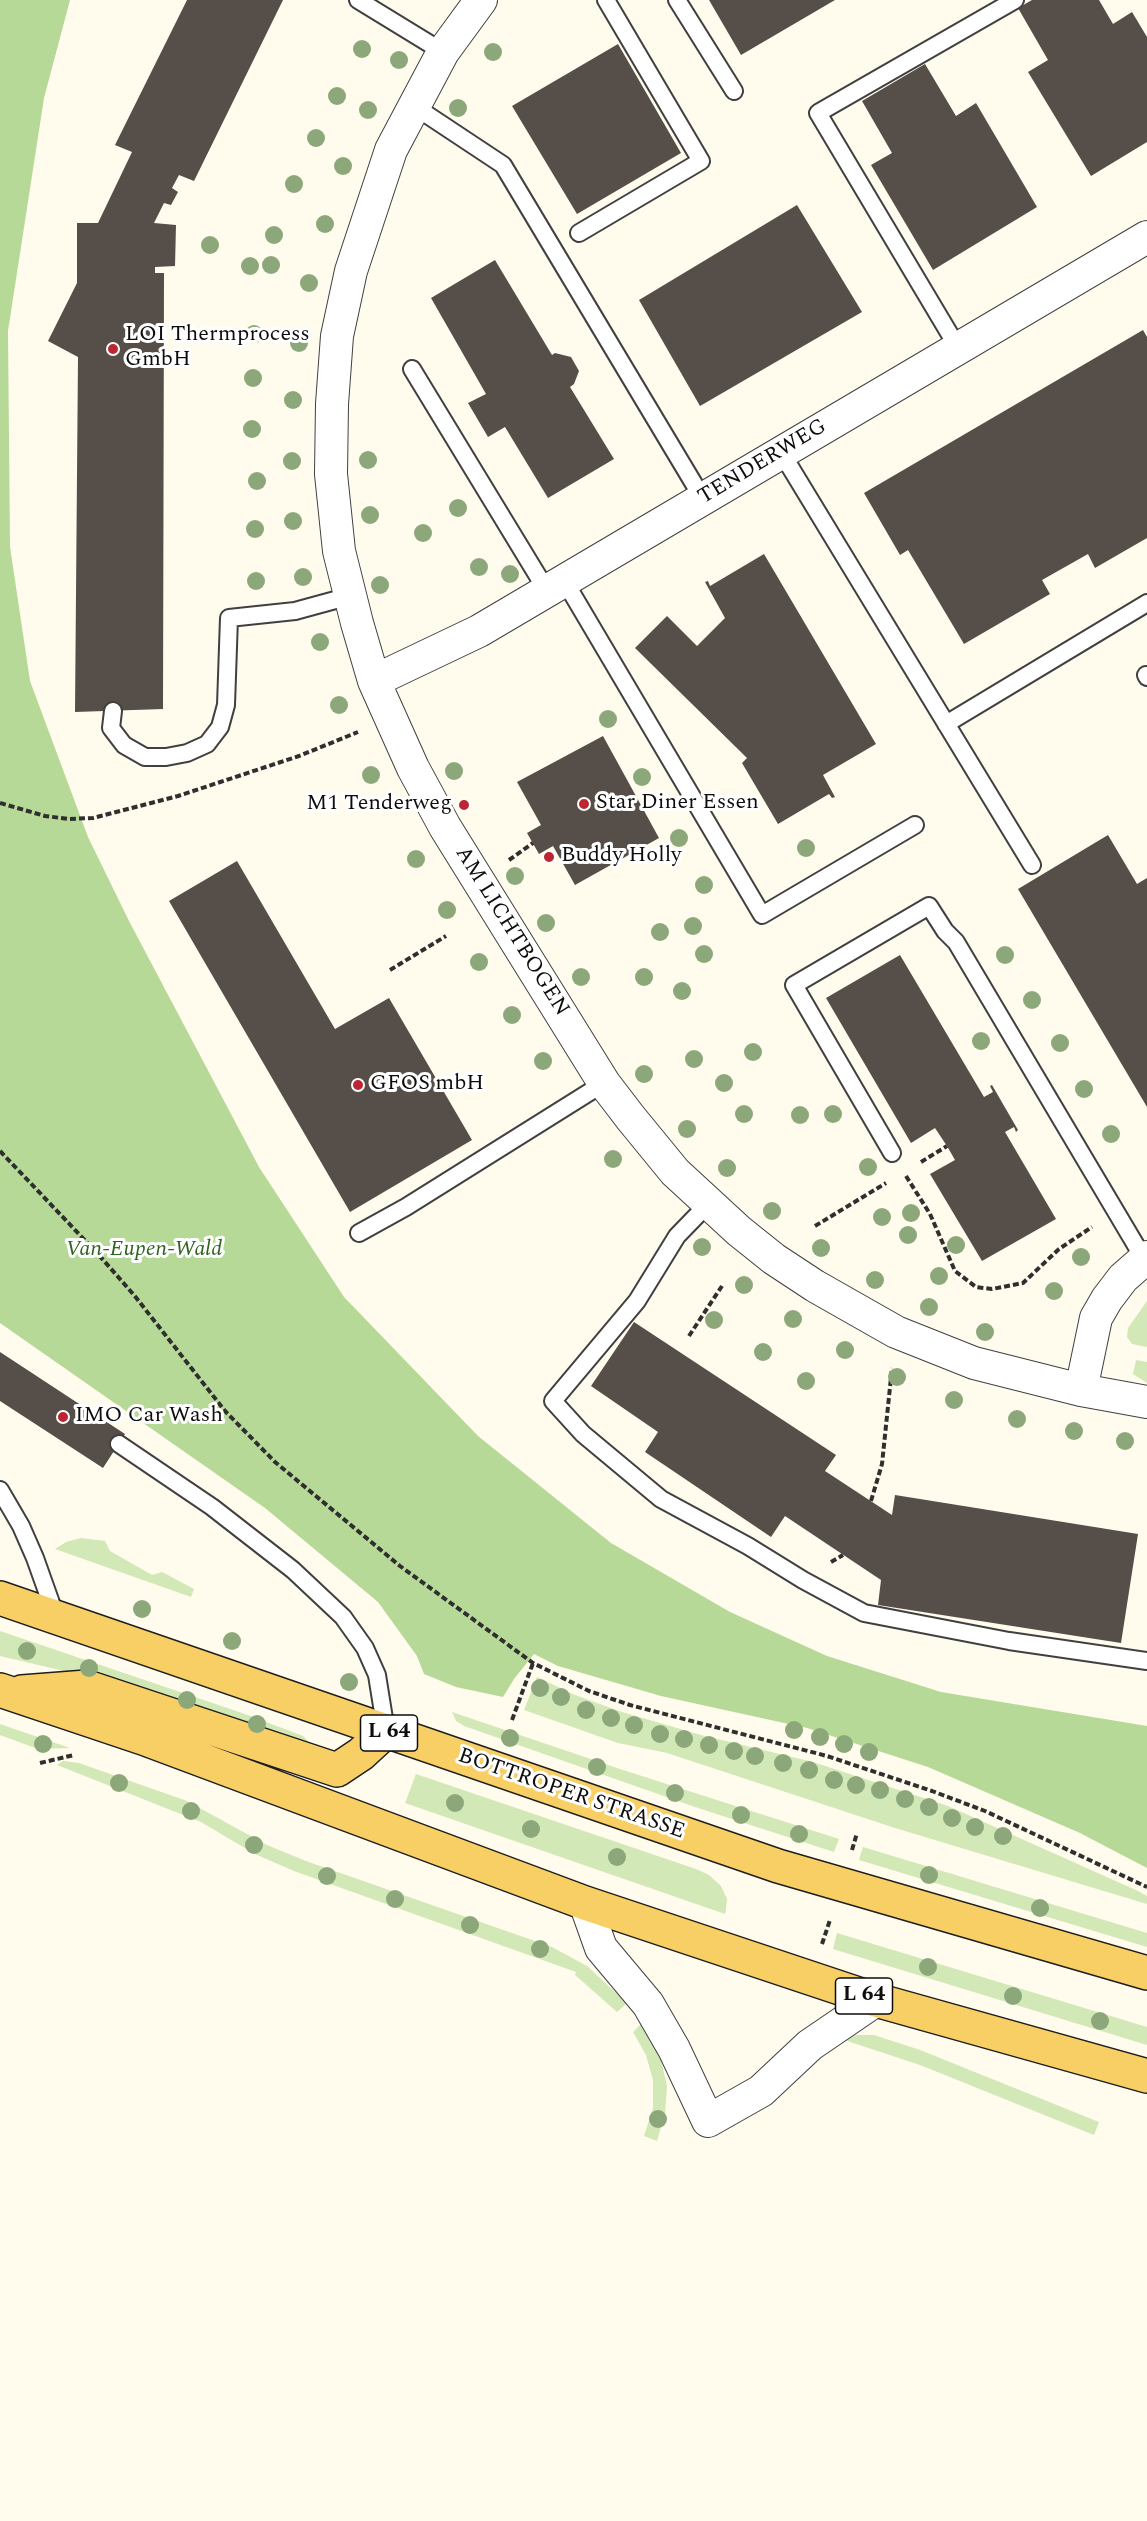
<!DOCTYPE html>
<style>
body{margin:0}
canvas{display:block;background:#fffbed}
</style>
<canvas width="1147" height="2521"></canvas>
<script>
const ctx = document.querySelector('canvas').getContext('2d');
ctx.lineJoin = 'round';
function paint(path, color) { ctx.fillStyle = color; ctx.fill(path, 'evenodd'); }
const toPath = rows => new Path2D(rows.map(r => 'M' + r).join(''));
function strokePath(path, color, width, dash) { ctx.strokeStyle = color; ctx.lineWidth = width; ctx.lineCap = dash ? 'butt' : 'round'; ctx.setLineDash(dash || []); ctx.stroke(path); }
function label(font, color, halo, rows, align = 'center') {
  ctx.font = font + ' Spectral,serif'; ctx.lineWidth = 6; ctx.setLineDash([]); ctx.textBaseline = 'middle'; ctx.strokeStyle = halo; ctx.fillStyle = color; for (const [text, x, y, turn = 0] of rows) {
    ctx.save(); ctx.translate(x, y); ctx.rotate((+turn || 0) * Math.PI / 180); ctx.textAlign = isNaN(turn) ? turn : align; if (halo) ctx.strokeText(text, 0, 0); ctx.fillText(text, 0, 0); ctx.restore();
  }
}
const green = toPath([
 [1147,1301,1147,1347,1132,1344,1127,1337,1128,1328],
 [1136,1360,1147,1362,1147,1383,1133,1374],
 [81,1538,105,1541,110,1551,152,1575,162,1572,194,1589,191,1597,55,1549,66,1542],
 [0,1631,245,1714,303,1736,308,1741,307,1745,77,1674,0,1656],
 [537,1677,575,1695,622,1712,701,1735,813,1762,948,1806,1138,1891,1147,1896,1147,1904,895,1828,667,1753,618,1743,524,1710],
 [452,1712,623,1770,839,1839,834,1852,698,1808,464,1726,456,1721],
 [0,1724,29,1734,70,1748,38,1749,0,1735],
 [63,1761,79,1763,187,1801,267,1845,306,1861,552,1947,587,1966,627,2003,617,2012,575,1975,576,1972,294,1871,255,1854,201,1822,57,1765],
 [416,1774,696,1869,709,1875,721,1886,727,1899,726,1910,725,1914,405,1803],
 [863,1847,1147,1933,1147,1947,859,1860],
 [837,1933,1147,2027,1147,2045,833,1949],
 [643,2022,660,2056,667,2086,665,2113,657,2141,644,2136,653,2108,653,2080,646,2055,633,2032],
 [856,2035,874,2035,920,2050,1099,2122,1094,2135,920,2065,841,2039]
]);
const forest = toPath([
 [0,0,70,0,44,98,8,331,10,547,30,681,88,837,129,921,259,1167,344,1297,478,1436,611,1543,730,1612,827,1656,941,1692,1147,1726,1147,1868,1080,1833,928,1767,807,1728,661,1696,558,1666,534,1654,514,1679,503,1697,456,1687,424,1674,417,1656,378,1602,265,1508,0,1323]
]);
const building = toPath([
 [187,0,283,0,194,181,179,175,172,188,178,192,171,205,164,203,154,223,176,225,175,266,155,267,155,273,164,273,163,709,75,712,78,357,48,341,77,283,77,223,98,223,132,152,115,145],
 [709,0,835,0,741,55],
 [1032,0,1099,0,1113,24,1132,12,1147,37,1147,142,1091,176,1028,72,1048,60,1018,8],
 [618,44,681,153,577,214,512,106],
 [925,64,956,116,976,103,1037,207,933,270,871,165,892,153,862,101],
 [797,205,862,312,700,406,639,300],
 [495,260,552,355,555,353,571,357,579,371,574,384,570,387,614,459,548,498,505,427,488,437,468,403,486,394,431,298],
 [1143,330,1147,337,1147,538,1095,568,1088,554,1042,580,1050,594,964,644,908,550,900,555,864,493],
 [764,554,876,744,823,775,835,797,832,798,829,794,778,824,742,763,747,758,635,648,667,616,697,646,725,618,705,582,708,581,710,586],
 [603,736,659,838,575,885,553,846,539,854,527,833,541,825,517,782],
 [1108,835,1137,884,1147,878,1147,1107,1018,889],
 [237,861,335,1029,389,998,472,1140,350,1212,169,901],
 [900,955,984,1097,993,1092,990,1086,992,1085,1018,1130,1016,1132,1014,1127,1005,1132,1056,1219,982,1261,930,1174,955,1160,947,1146,935,1128,911,1143,826,998],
 [634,1322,836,1455,825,1471,892,1515,895,1495,1138,1534,1121,1643,878,1605,881,1580,785,1516,771,1537,645,1452,658,1432,591,1386],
 [0,1352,125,1434,103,1468,0,1401]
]);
const path = toPath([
 [0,803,45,816,69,819,93,818,178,796,299,756,358,732],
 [509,860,533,843],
 [390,970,446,936],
 [0,1151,97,1253,134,1295,225,1411,275,1462,400,1566,533,1663,589,1691,630,1705,827,1756,932,1791,985,1811,1147,1887],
 [921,1162,947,1146],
 [906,1176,930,1214,955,1271,976,1287,992,1289,1023,1283,1059,1249,1092,1227],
 [815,1226,886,1183],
 [689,1336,722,1286],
 [871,1501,882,1464,892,1368],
 [831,1562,843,1555],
 [512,1720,533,1663],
 [40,1763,74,1755],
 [852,1850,857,1833],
 [822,1944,830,1920]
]);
const lane = toPath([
 [358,0,443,52],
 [677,0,734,91],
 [414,106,503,165,703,499],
 [579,233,701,161,606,0],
 [958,348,818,113,1015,0],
 [412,369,547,591],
 [781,452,1032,865],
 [564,580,762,915,915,825],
 [1146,675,1147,677],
 [113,711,111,728,124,745,145,757,166,757,187,753,207,744,220,727,226,705,229,618,295,611,350,596],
 [946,724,1147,603],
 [892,1153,794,985,929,906,945,931,956,942,1144,1259],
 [708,1204,677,1236,637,1301,553,1401,583,1434,661,1499,748,1546,803,1580,864,1613,1009,1641,1147,1661],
 [359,1233,406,1207,604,1083],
 [119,1444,212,1507,293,1570,343,1617,365,1648,377,1675,386,1731],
 [0,1490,21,1526,35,1558,56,1617]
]);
const street = toPath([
 [481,0,443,52,391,150,351,271,337,336,332,404,331,474,339,551,357,623,374,681,413,768,445,827,604,1083,630,1117,675,1172,739,1231,774,1259,815,1286,896,1332,974,1363,1081,1390,1147,1402],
 [374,681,479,631,1147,237],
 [1081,1390,1096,1318,1107,1299,1123,1278,1147,1257],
 [585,1903,601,1948,648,2004,674,2049,708,2121,761,2091,810,2045,876,2000]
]);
const primary = toPath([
 [0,1598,778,1866,1147,1973],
 [0,1690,143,1738,585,1903,876,2000,1147,2076],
 [22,1692,87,1687,337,1770,361,1754,386,1731]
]);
const trees = [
 [362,49],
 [493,52],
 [399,60],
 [337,96],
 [458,108],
 [368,110],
 [316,138],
 [343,166],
 [294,184],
 [325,224],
 [274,235],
 [210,245],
 [271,265],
 [250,266],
 [309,283],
 [254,334],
 [299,343],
 [253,378],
 [293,400],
 [252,429],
 [368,460],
 [292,461],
 [257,481],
 [458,508],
 [370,515],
 [293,521],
 [255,529],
 [423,533],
 [479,567],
 [510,574],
 [303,577],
 [256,581],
 [380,585],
 [320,642],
 [339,705],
 [608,719],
 [454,771],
 [371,775],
 [642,777],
 [679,838],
 [806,848],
 [416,859],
 [515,876],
 [704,885],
 [447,910],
 [546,923],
 [693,926],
 [660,932],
 [704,954],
 [1005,955],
 [479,962],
 [581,977],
 [644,977],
 [682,991],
 [1032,1000],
 [512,1015],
 [981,1041],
 [1060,1043],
 [753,1052],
 [694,1059],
 [543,1061],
 [644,1074],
 [724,1083],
 [1084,1089],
 [744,1114],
 [833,1114],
 [800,1115],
 [687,1129],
 [1111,1134],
 [613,1159],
 [868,1167],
 [727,1168],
 [772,1211],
 [911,1213],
 [882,1217],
 [908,1235],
 [956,1245],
 [702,1247],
 [821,1248],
 [1081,1257],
 [939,1276],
 [875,1280],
 [744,1285],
 [1054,1291],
 [929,1307],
 [793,1319],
 [714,1320],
 [985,1332],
 [845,1350],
 [763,1352],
 [897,1377],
 [806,1381],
 [954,1400],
 [1017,1419],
 [1074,1431],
 [1125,1441],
 [142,1609],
 [232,1641],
 [27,1651],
 [89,1668],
 [349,1682],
 [540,1688],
 [561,1697],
 [187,1700],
 [586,1710],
 [611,1718],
 [257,1724],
 [634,1725],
 [794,1730],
 [660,1734],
 [820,1737],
 [510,1738],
 [684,1739],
 [43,1744],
 [844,1744],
 [709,1745],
 [734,1751],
 [869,1752],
 [755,1756],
 [783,1763],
 [597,1767],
 [809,1770],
 [834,1780],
 [119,1783],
 [856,1785],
 [880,1790],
 [675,1793],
 [905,1799],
 [455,1803],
 [929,1807],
 [191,1811],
 [741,1815],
 [952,1818],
 [975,1827],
 [531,1829],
 [799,1834],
 [1003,1836],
 [254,1845],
 [617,1857],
 [929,1875],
 [327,1876],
 [395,1899],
 [1040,1908],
 [470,1925],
 [540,1949],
 [928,1967],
 [1013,1996],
 [1100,2021],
 [658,2119]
];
const markers = [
 [113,349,6,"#bb2632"],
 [584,804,6,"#bb2632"],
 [464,805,6,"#bb2632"],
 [549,857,6,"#bb2632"],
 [358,1085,6,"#bb2632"],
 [63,1417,6,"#bb2632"]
];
const shields = [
 [389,1733,57],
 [864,1996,57]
];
const shieldNames = [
 ["L 64",389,1733],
 ["L 64",864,1996]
];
const poiNames = [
 ["LOI Thermprocess",125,336],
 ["GmbH",125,361],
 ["Star Diner Essen",596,804],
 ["M1 Tenderweg",452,805,"right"],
 ["Buddy Holly",561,857],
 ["GFOS mbH",370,1085],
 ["IMO Car Wash",75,1417]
];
const streetNames = [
 ["TENDERWEG",763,463,-31],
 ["AM LICHTBOGEN",511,932,58],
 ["BOTTROPER STRASSE",571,1795,19]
];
const parkNames = [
 ["Van-Eupen-Wald",144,1251]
];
paint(green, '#d2e8b7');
paint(forest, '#b6d997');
paint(building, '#554e49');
strokePath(lane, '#404040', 20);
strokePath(street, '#404040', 34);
strokePath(primary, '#1e1e1e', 36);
strokePath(path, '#2f2f2f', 4, [6, 3]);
strokePath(lane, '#fff', 16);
strokePath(street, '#fff', 32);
strokePath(primary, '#f7cf65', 33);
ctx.fillStyle = '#8ca87b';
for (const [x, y] of trees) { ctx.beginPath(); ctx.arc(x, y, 9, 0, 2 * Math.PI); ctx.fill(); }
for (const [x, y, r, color] of markers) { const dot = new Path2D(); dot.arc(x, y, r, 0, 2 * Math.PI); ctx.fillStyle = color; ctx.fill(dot); strokePath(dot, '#fff', 2); }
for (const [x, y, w] of shields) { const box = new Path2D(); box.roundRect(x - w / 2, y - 18, w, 36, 4.5); ctx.fillStyle = '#fff'; ctx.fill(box); strokePath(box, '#0d0d0d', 1.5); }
label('bold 21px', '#0d0d0d', null, shieldNames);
label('22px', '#0d0d0d', '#fff', poiNames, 'left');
label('22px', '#0d0d0d', '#fff', streetNames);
label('italic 22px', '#2e641e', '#fff', parkNames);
</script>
